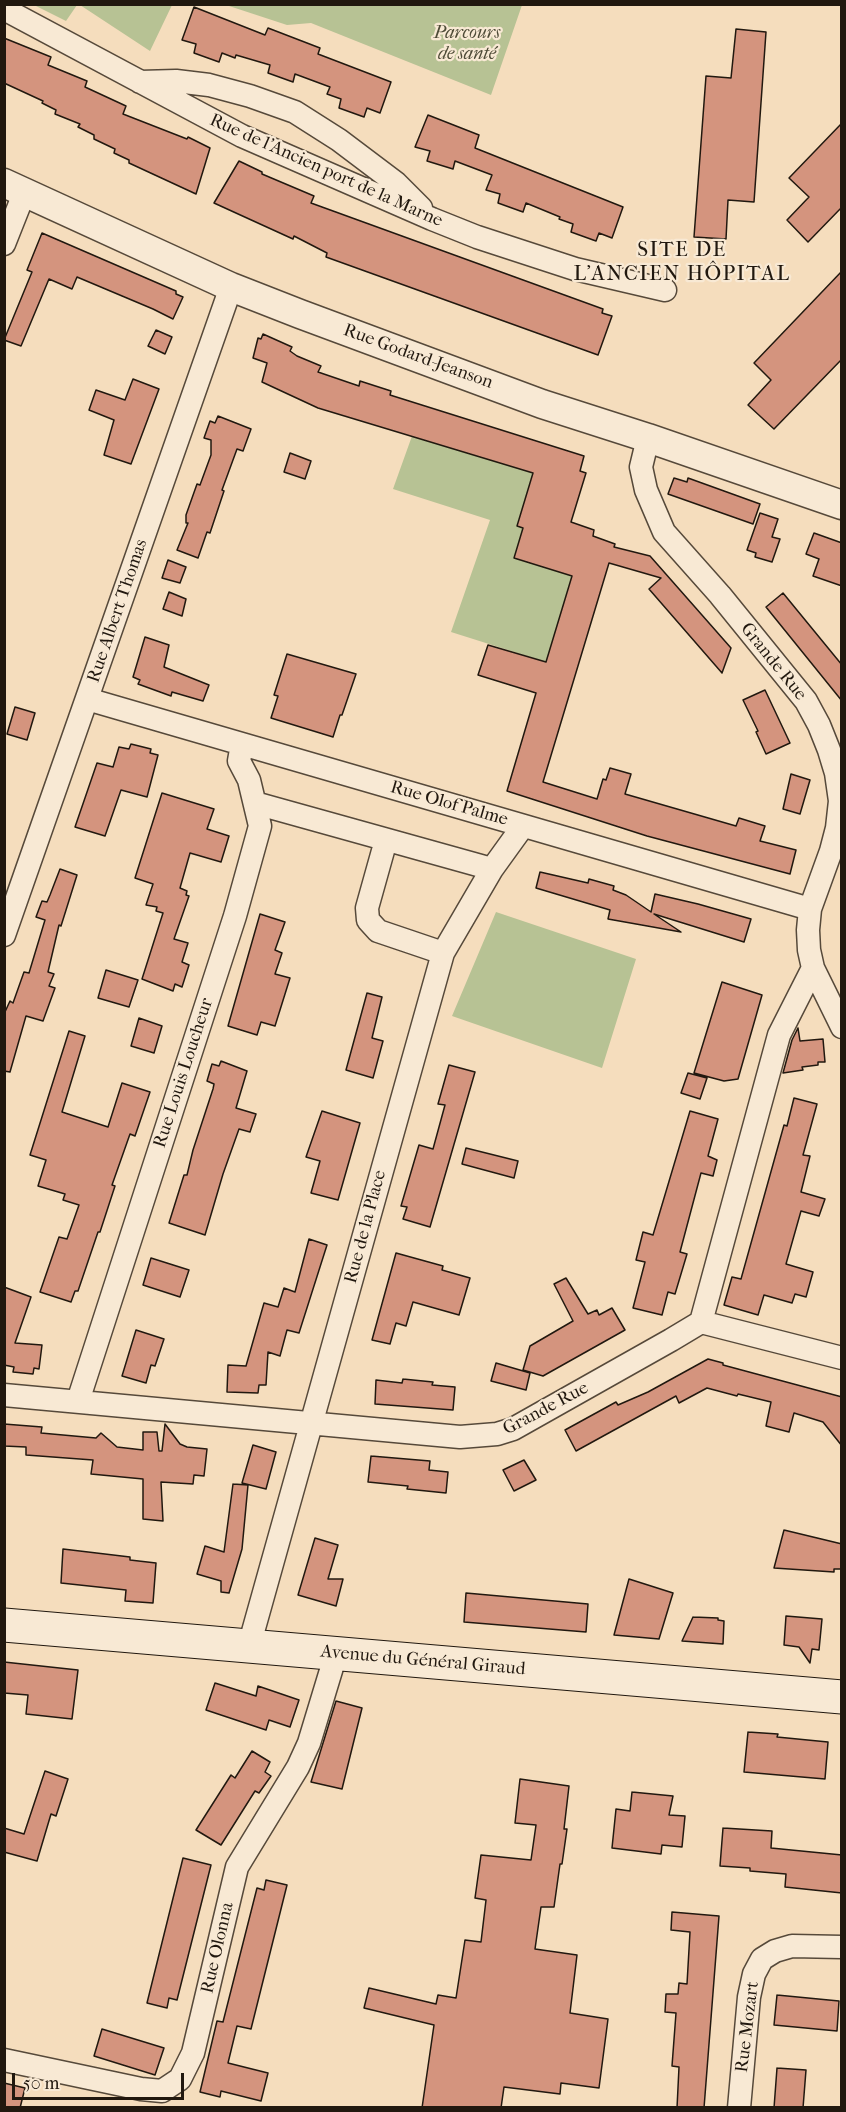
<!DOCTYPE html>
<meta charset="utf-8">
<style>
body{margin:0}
#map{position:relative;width:846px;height:2112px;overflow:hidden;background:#f5ddbd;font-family:"IM FELL French Canon",serif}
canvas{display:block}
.frame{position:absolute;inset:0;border:6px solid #21180f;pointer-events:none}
.scale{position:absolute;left:12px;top:2073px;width:172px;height:27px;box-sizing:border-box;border:3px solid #21180f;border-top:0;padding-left:8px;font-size:18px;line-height:21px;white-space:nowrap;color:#21180f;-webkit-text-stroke:4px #f8e9d4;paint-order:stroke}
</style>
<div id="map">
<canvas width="846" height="2112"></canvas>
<div class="frame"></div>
<div class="scale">50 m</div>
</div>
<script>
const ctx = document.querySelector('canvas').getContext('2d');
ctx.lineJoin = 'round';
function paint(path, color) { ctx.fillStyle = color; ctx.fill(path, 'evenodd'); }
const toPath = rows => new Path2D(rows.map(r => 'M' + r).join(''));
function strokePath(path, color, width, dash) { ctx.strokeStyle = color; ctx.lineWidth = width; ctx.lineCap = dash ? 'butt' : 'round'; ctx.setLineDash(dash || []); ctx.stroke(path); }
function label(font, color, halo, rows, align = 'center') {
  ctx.font = font + ' "IM FELL French Canon",serif'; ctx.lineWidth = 4.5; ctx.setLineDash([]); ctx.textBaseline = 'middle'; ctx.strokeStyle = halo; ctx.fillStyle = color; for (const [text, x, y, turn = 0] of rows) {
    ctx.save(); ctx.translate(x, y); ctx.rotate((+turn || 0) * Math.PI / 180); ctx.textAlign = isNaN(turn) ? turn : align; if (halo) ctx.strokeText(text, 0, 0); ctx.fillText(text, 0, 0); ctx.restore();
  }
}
const green = toPath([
 [34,5,77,4,77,5,66,21],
 [80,5,172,5,150,51],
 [226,5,522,5,491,95,311,23,287,25],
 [412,436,533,473,517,525,523,528,514,558,572,576,546,662,451,632,490,520,393,489],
 [496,912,636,959,602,1068,452,1016]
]);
const building = toPath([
 [194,7,265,35,268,28,320,48,318,54,391,82,380,113,367,108,364,117,339,108,341,99,327,94,330,87,295,74,293,82,268,73,270,65,236,55,235,58,222,53,219,62,194,53,196,44,182,40,194,7],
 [736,29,766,32,754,202,728,200,726,239,694,237,706,76,731,78,736,29],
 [4,38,51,57,48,65,87,81,85,87,126,106,123,114,187,139,188,137,210,148,196,194,129,163,129,160,114,153,115,149,94,139,94,135,78,127,80,124,55,114,56,110,42,103,43,101,4,83,4,38],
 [428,115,479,135,475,148,623,207,612,238,599,233,596,241,571,232,573,224,559,219,560,217,526,203,523,212,498,203,500,194,486,190,492,175,455,161,453,169,427,161,430,151,415,147,428,115],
 [842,123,842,207,808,242,787,220,809,197,789,178,842,123],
 [239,161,262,172,262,174,314,196,311,203,603,309,602,313,612,316,598,355,326,257,327,253,294,236,293,239,214,203,239,161],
 [42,233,176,291,176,294,183,297,173,319,153,309,77,277,72,289,49,279,21,346,4,340,32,272,27,270,42,233],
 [842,271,842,359,774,429,748,405,771,380,754,363,842,271],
 [156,330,172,337,165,354,148,346,156,330],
 [263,334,292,347,290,351,297,356,321,366,318,372,359,386,360,381,391,391,390,395,584,456,580,471,586,473,571,522,594,530,593,536,615,544,614,547,650,556,731,648,722,673,649,589,661,578,609,563,543,782,597,799,603,779,606,780,610,768,631,774,625,794,736,826,739,818,765,826,760,841,796,850,790,874,647,836,507,791,536,693,478,675,488,645,546,662,572,576,514,558,523,528,517,526,533,473,318,408,262,382,267,363,253,358,258,338,261,339,263,334],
 [133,379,159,389,131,464,104,455,114,420,89,410,96,390,125,400,133,379],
 [218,416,251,429,243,451,237,449,222,490,224,491,210,533,207,532,198,558,177,550,188,523,186,523,186,515,197,484,200,485,211,455,211,440,204,438,210,421,215,423,218,416],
 [290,453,311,461,305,479,284,472,290,453],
 [674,478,687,482,688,478,760,504,753,524,668,494,674,478],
 [760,513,778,519,772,537,780,539,772,562,755,557,756,553,747,550,760,513],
 [814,533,842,543,842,586,813,576,819,559,806,554,814,533],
 [168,560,186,567,180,583,162,578,168,560],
 [169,592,186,599,182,616,163,609,169,592],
 [783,593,842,665,842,701,766,607,783,593],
 [145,637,169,645,164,667,209,685,203,701,172,692,171,696,138,684,140,680,133,677,145,637],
 [287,654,356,674,342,715,340,715,333,737,271,718,278,696,274,695,287,654],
 [765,690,790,743,766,754,756,732,758,731,743,700,765,690],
 [15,707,35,713,27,740,7,734,15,707],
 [131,744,151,749,150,753,158,755,147,797,121,790,105,836,75,827,97,763,113,767,119,747,129,749,131,744],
 [791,774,810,780,800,814,783,809,791,774],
 [162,793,214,809,207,829,229,836,221,862,190,853,180,888,187,891,186,895,189,896,174,939,188,943,182,962,189,965,182,987,175,984,173,991,142,979,163,913,156,911,157,907,146,905,153,884,135,878,162,793],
 [60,869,77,875,61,926,59,925,48,972,54,974,49,986,55,988,43,1021,26,1016,10,1072,4,1071,4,1014,10,1001,13,1003,24,972,29,973,45,920,36,917,42,901,47,902,50,895,60,869],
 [540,872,588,883,589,879,614,886,613,890,626,895,651,912,655,894,698,904,751,919,744,942,654,914,681,932,608,919,610,910,536,888,540,872],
 [260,914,285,922,275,950,282,953,275,974,290,978,275,1026,261,1022,257,1035,228,1026,260,914],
 [106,970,138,980,129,1007,98,998,106,970],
 [722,982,762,995,738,1079,724,1081,694,1073,722,982],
 [367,993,382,997,372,1038,383,1041,373,1078,346,1070,367,993],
 [139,1018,162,1026,154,1053,131,1046,139,1018],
 [798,1028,800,1041,823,1039,825,1062,818,1062,818,1065,802,1067,803,1070,783,1073,792,1040,798,1028],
 [69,1031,85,1036,62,1112,108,1127,122,1083,150,1092,135,1136,130,1134,112,1185,115,1186,100,1232,98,1232,78,1291,75,1291,71,1302,40,1292,59,1237,67,1239,79,1205,63,1200,65,1194,38,1186,46,1160,30,1155,69,1031],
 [221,1061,247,1071,236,1108,256,1114,250,1132,239,1129,223,1174,205,1235,169,1223,184,1175,187,1175,193,1150,213,1089,214,1084,207,1081,212,1064,219,1066,221,1061],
 [449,1065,475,1072,430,1227,403,1219,407,1207,401,1206,419,1145,433,1149,445,1105,438,1104,449,1065],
 [688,1073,707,1078,700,1099,681,1093,688,1073],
 [794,1098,817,1104,803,1155,810,1156,801,1192,825,1199,819,1216,801,1211,786,1264,813,1272,806,1297,795,1294,792,1303,764,1295,758,1315,724,1305,732,1277,741,1279,784,1125,787,1126,794,1098],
 [322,1111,360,1123,338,1200,311,1193,320,1161,306,1157,322,1111],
 [690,1111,718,1119,708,1156,717,1160,713,1176,701,1173,680,1252,687,1254,675,1294,668,1292,662,1315,633,1308,645,1262,636,1260,643,1232,653,1235,690,1111],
 [466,1148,518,1161,514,1178,462,1164,466,1148],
 [309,1239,327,1245,299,1333,287,1330,280,1356,268,1352,266,1385,259,1385,258,1393,227,1392,228,1365,246,1366,264,1303,278,1307,284,1288,295,1292,309,1239],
 [396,1253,443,1266,442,1270,470,1278,459,1315,413,1302,406,1326,396,1323,390,1344,372,1340,396,1253],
 [151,1258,189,1270,180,1297,143,1285,151,1258],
 [566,1278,588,1314,597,1310,599,1315,612,1308,625,1330,543,1376,523,1370,530,1346,573,1321,554,1284,566,1278],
 [4,1287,31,1297,15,1343,42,1345,39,1369,34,1368,33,1374,13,1372,14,1367,4,1365,4,1287],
 [136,1330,164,1339,155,1366,151,1365,146,1383,122,1376,136,1330],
 [708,1359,723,1363,723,1365,842,1397,842,1446,823,1422,794,1413,789,1432,766,1426,771,1402,738,1394,737,1396,707,1388,679,1403,676,1396,576,1451,565,1430,616,1402,618,1405,648,1392,708,1359],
 [496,1363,530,1373,526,1390,491,1381,496,1363],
 [403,1379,433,1382,432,1385,455,1387,453,1410,375,1404,376,1380,402,1383,403,1379],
 [4,1424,42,1427,41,1433,96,1438,101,1433,117,1447,143,1450,143,1432,157,1432,159,1451,162,1451,165,1424,180,1444,187,1447,207,1449,204,1476,194,1475,193,1484,161,1482,163,1521,143,1519,143,1479,91,1474,93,1460,26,1455,26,1447,4,1446,4,1424],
 [253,1445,276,1452,266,1489,242,1483,253,1445],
 [371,1456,430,1461,429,1470,448,1472,446,1493,407,1489,408,1486,368,1482,371,1456],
 [524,1460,536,1480,514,1491,503,1470,524,1460],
 [233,1484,248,1485,242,1549,229,1593,221,1592,221,1581,197,1574,205,1546,224,1552,233,1484],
 [784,1530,842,1544,842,1569,834,1569,834,1572,774,1568,784,1530],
 [315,1538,338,1545,328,1579,343,1579,336,1606,298,1595,315,1538],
 [63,1549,130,1557,130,1560,156,1563,153,1603,125,1601,126,1590,61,1583,63,1549],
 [629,1579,673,1593,659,1639,614,1635,629,1579],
 [466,1593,588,1604,586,1632,464,1622,466,1593],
 [786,1616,822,1619,819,1650,812,1649,810,1663,799,1647,784,1645,786,1616],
 [693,1617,718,1618,718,1620,724,1621,723,1644,682,1641,693,1617],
 [4,1662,78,1670,72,1719,26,1714,28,1695,4,1693,4,1662],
 [215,1683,256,1696,258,1686,299,1700,290,1727,269,1720,266,1730,206,1710,215,1683],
 [336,1701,362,1708,342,1789,311,1782,336,1701],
 [748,1732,778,1734,777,1737,828,1742,825,1779,744,1772,748,1732],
 [252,1751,270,1762,265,1772,271,1776,259,1793,255,1791,221,1845,196,1830,231,1775,235,1778,252,1751],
 [45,1771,68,1779,56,1816,51,1814,37,1861,4,1852,4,1828,24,1834,45,1771],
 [520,1779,569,1786,564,1829,567,1829,562,1864,560,1864,554,1907,541,1907,535,1949,577,1955,570,2013,608,2019,599,2088,561,2083,560,2094,504,2087,501,2108,422,2108,434,2025,364,2008,369,1988,436,2004,438,1995,456,1998,465,1940,481,1942,486,1900,475,1898,481,1855,531,1860,536,1825,515,1823,520,1779],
 [632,1792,673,1796,669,1815,685,1816,682,1847,662,1845,661,1854,612,1848,616,1809,630,1811,632,1792],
 [723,1828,772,1831,771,1848,842,1855,842,1893,785,1887,786,1874,750,1871,750,1868,720,1866,723,1828],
 [183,1858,211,1865,177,2000,169,1998,167,2008,147,2003,183,1858],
 [266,1880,287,1885,251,2029,237,2026,228,2063,268,2073,261,2101,221,2091,220,2097,200,2092,217,2021,223,2022,257,1888,264,1890,266,1880],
 [672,1912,719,1916,704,2108,677,2108,679,2067,672,2066,676,2013,665,2012,666,1994,678,1994,679,1983,687,1984,690,1932,671,1930,672,1912],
 [777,1995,839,2001,837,2031,774,2025,777,1995],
 [102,2029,164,2048,155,2075,94,2056,102,2029],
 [777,2068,806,2070,803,2108,774,2108,777,2068],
 [4,2083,25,2088,20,2108,4,2108,4,2083]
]);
const minor = toPath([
 [4,9,242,136,432,219,477,237,575,269,665,290],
 [140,82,176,81,209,85,250,96,295,112,339,140,396,183,421,208],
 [4,244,25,191],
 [648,438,641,467,646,490,664,532,720,595,806,701,819,725,829,750,836,773,840,801,837,828,831,851,810,909,808,930,809,950,813,968,842,1027],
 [87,699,810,909],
 [255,803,492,869],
 [386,840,367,908,368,920,378,931,443,953],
 [4,935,231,287],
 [701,1322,842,1358],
 [4,1395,460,1437,497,1434,513,1429,671,1340,701,1322,779,1035,813,968],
 [78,1401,235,916,260,826,249,780,239,761,242,744],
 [249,1646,443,953,492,869,523,826],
 [4,2060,141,2089,162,2091,180,2079,193,2053,237,1867,298,1767,309,1743,336,1654],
 [739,2108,749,1997,754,1974,762,1959,775,1951,792,1946,842,1947]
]);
const tertiary = toPath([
 [4,183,231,287,300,314,542,404,648,438,842,505]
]);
const secondary = toPath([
 [4,1625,842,1697]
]);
const parkNames = [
 ["Parcours",467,34],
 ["de santé",467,55]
];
const streetNames = [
 ["Rue de l'Ancien port de la Marne",326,171,24],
 ["Rue Godard-Jeanson",418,357,20],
 ["Rue Albert Thomas",118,611,-71],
 ["Grande Rue",773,662,51],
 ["Rue Olof Palme",449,804,16],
 ["Rue Louis Loucheur",184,1073,-72],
 ["Rue de la Place",366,1227,-75],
 ["Grande Rue",546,1409,-28],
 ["Avenue du Général Giraud",423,1661,5],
 ["Rue Olonna",218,1948,-77],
 ["Rue Mozart",748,2027,-83]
];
const quarterNames = [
 ["SITE DE",682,251],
 ["L'ANCIEN HÔPITAL",682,275]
];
paint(green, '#b7c294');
paint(building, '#d4947e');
strokePath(building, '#21180f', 1.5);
strokePath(minor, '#56493a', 25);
strokePath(tertiary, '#56493a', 31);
strokePath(secondary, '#21180f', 35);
strokePath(minor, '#f8e9d4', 22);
strokePath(tertiary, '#f8e9d4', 28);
strokePath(secondary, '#f8e9d4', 33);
label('italic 18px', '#4e4b37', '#f8e9d4', parkNames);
label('18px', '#21180f', '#f8e9d4', streetNames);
ctx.letterSpacing = '1.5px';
label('21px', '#21180f', '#f8e9d4', quarterNames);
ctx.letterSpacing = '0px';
</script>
